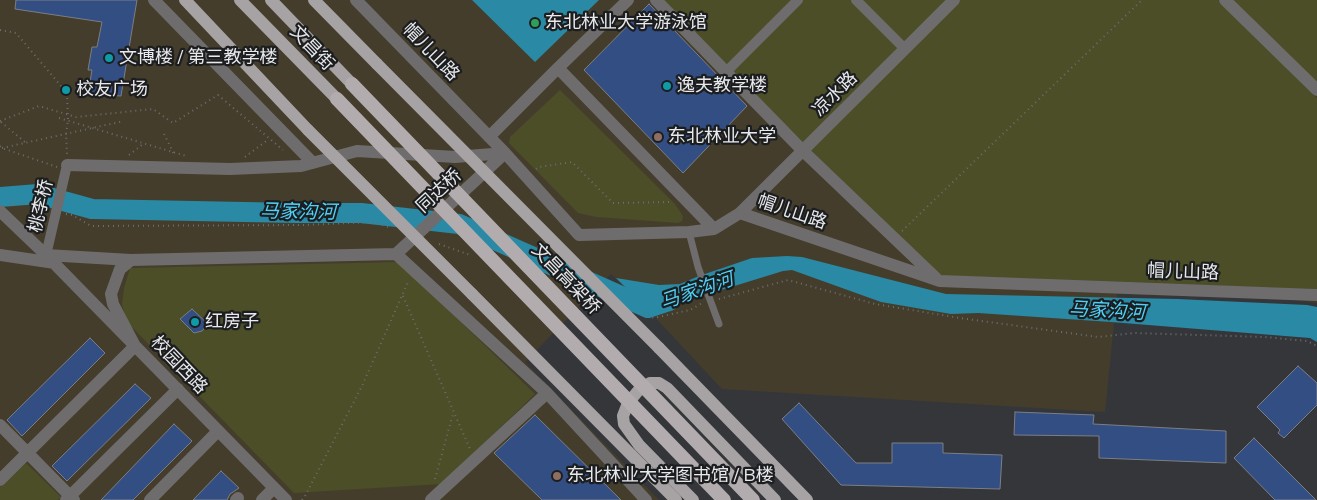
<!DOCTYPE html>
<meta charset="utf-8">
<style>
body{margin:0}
canvas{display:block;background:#34363a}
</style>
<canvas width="1317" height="500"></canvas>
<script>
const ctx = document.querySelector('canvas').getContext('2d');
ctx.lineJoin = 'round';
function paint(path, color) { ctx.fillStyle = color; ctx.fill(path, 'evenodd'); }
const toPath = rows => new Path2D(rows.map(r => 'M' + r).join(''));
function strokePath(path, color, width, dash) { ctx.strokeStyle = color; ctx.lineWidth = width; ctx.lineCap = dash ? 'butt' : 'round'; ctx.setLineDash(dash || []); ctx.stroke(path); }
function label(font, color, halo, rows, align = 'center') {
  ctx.font = font + ' Mulish,"Noto Sans SC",sans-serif'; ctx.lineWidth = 4.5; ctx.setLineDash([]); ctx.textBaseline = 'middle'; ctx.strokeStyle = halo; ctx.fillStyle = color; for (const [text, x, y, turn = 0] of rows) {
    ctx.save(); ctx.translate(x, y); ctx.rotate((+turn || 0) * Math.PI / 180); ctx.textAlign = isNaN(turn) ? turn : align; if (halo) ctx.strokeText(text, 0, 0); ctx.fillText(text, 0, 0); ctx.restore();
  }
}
const education = toPath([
 [0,0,1317,0,1317,303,1296,300,1117,294,1105,412,722,389,650,312,611,274,525,362,659,500,0,500]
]);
const green = toPath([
 [662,0,948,0,804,144],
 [960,0,1218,0,1317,98,1317,289,941,277,808,151],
 [1233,0,1317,0,1317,83],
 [560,90,675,204,683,216,682,221,678,223,596,217,578,213,509,143,510,137],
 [399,262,535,394,442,484,294,493,126,321,122,304,124,288,130,268],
 [26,463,61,497,58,500,0,500,0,487]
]);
const water = toPath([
 [472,0,599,0,535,62],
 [787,256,802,257,946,294,1177,299,1307,305,1317,307,1317,342,1310,338,1111,322,978,313,951,314,881,302,792,270,783,271,650,312,616,278,659,285,680,284,699,276,752,258]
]);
const river = toPath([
 [0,197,38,194,92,209,296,213,361,213,459,224,648,308,669,301]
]);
const building = toPath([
 [16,0,137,0,121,96,88,94,92,70,88,70,92,47,97,47,102,22,15,9,16,0],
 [649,4,747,106,683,173,584,70,649,4],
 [192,309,208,324,202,331,194,333,180,319,192,309],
 [90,338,105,353,22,436,7,420,90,338],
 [1298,366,1317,383,1317,405,1284,438,1278,433,1280,430,1257,407,1298,366],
 [135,384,151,398,67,481,52,466,135,384],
 [799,403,856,463,892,463,892,443,943,443,943,453,1002,455,1000,489,841,485,782,419,799,403],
 [1015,412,1094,415,1093,424,1226,431,1226,463,1099,458,1099,436,1014,435,1015,412],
 [535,415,621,500,542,500,494,453,535,415],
 [174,424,192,441,133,500,101,500,174,424],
 [1254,438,1316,500,1275,500,1234,458,1254,438],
 [221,471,239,488,230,494,227,500,193,500,221,471]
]);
const path = toPath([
 [0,30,16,33,67,93,68,120,66,134,67,155],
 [59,118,186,156],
 [0,121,39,106,76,117,153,109,173,123,218,95,283,150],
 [1,122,26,143],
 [164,134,175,156],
 [0,146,2,148,57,167],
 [2,148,124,121],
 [129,155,143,144],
 [245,157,269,139],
 [536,169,539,167,572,162,613,203,671,202],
 [10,204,26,204,47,209],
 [66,214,72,215,91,226,303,225,375,222,388,227],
 [902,231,1142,0],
 [439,244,470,255],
 [567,288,591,296],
 [403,296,470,449],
 [719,299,788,280,875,304,960,318,1098,337,1134,333,1265,337,1307,341,1317,346],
 [643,314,654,318,690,310,702,303],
 [435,479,453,414],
 [302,500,305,496,362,386,408,282]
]);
const service = toPath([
 [689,232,698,267,719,324]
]);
const pedestrian = toPath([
 [856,0,905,49],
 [726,72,798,0],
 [46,255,67,165]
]);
const minor = toPath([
 [154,0,313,163],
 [356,0,505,153,579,235,689,232,714,229,740,213,940,281,1317,295],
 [656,0,803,151,936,278],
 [1225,0,1317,90],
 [558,68,628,0],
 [489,137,558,68,714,229],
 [67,165,230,169,301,166,357,151,455,157,505,153],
 [0,211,46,255,286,500],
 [740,213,954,0],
 [396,254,505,153],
 [0,255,55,263],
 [46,255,131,260,396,254,547,393,646,500],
 [0,425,74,500],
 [0,480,135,346,113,304,111,294,120,269,131,260],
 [66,500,178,389],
 [150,500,218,431],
 [236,500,238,498],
 [262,500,274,488],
 [431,500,547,393]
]);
const primary = toPath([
 [185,0,308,130],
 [240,0,337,99],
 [271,0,352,84],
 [314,0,377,64],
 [472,294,676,500],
 [659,348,807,500],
 [693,500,639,445,624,424,623,416,628,403,638,391,650,383,659,383,667,388,775,500]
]);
const primaryBridge = toPath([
 [377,64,659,348],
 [308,130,472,294]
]);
const trunkBridge = toPath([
 [352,84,753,500],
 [337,99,724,500]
]);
const markers = [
 [535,23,5,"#2e9e5b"],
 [109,58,5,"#0f9aa8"],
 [667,86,5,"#0f9aa8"],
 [66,90,5,"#0f9aa8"],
 [658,137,5,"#8d6e63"],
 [195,322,5,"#0f9aa8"],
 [557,476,5,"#8d6e63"]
];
const poiNames = [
 ["东北林业大学游泳馆",545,23],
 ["文博楼 / 第三教学楼",119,58],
 ["逸夫教学楼",677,86],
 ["校友广场",76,90],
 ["东北林业大学",668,137],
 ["红房子",205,322],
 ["东北林业大学图书馆 / B楼",567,476]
];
const streetNames = [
 ["文昌街",312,48,46],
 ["帽儿山路",431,52,46],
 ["凉水路",835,94,-45],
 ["同达桥",439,191,-43],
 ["桃李桥",41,206,-77],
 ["帽儿山路",792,212,19],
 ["帽儿山路",1183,272,2],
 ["文昌高架桥",566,279,46],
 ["校园西路",179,365,46]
];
const waterNames = [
 ["马家沟河",298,212,1],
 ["马家沟河",697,291,-19],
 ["马家沟河",1107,311,3]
];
paint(education, '#443d2c');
paint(green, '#4b4e27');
paint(water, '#2a89a4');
strokePath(river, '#2a89a4', 20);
paint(building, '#324e83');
strokePath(building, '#7c7e83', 1);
strokePath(path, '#6c6e71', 2, [1, 4]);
strokePath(service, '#6f6c6d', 7);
strokePath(pedestrian, '#6f6c6d', 10);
strokePath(minor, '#6f6c6d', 12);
strokePath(primary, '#a7a2a3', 12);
strokePath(primaryBridge, '#a7a2a3', 12);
strokePath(trunkBridge, '#b2acae', 14);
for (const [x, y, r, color] of markers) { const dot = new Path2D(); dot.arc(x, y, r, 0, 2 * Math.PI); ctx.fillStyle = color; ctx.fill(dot); strokePath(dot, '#1c1d1f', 2); }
label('18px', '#e8e9ec', '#1c1d1f', poiNames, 'left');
label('18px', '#e8e9ec', '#1c1d1f', streetNames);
label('italic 19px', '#4ed2f8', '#1c1d1f', waterNames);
</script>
